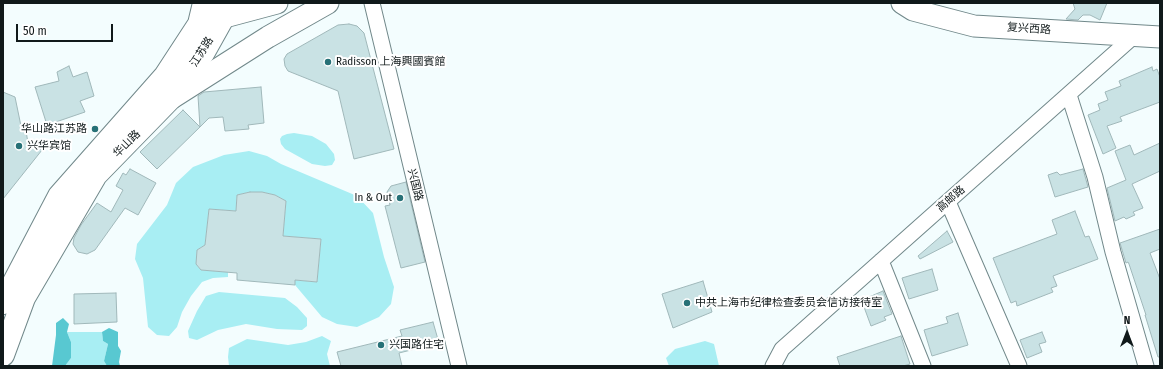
<!DOCTYPE html>
<meta charset="utf-8">
<style>
body{margin:0}
#map{position:relative;width:1163px;height:369px;overflow:hidden;background:#f3fdfe;font-family:"Fira Sans Condensed",sans-serif}
canvas{display:block}
.frame{position:absolute;inset:0;border:4px solid #10191a;pointer-events:none}
.north{position:absolute;left:1107px;top:313px;width:40px;height:40px;-webkit-text-stroke:3px #fff;paint-order:stroke;rotate:0deg;font-size:11px;font-weight:700;line-height:16px;text-align:center;color:#10191a}
.north::after{content:'';display:block;margin:auto;width:14px;height:18px;background:#10191a;clip-path:polygon(50% 0,100% 100%,50% 72%,0 100%)}
.scale{position:absolute;left:16px;top:24px;width:97px;height:18px;box-sizing:border-box;border:2px solid #10191a;border-top:0;padding-left:5px;font-size:12px;line-height:14px;white-space:nowrap;color:#10191a;-webkit-text-stroke:3px #fff;paint-order:stroke}
</style>
<div id="map">
<canvas width="1163" height="369"></canvas>
<div class="frame"></div>
<div class="north">N</div>
<div class="scale">50 m</div>
</div>
<script>
const ctx = document.querySelector('canvas').getContext('2d');
ctx.lineJoin = 'round';
function paint(path, color) { ctx.fillStyle = color; ctx.fill(path, 'evenodd'); }
const toPath = rows => new Path2D(rows.map(r => 'M' + r).join(''));
function strokePath(path, color, width, dash) { ctx.strokeStyle = color; ctx.lineWidth = width; ctx.lineCap = dash ? 'butt' : 'round'; ctx.setLineDash(dash || []); ctx.stroke(path); }
function label(font, color, halo, rows, align = 'center') {
  ctx.font = font + ' "Fira Sans Condensed","Noto Sans SC",sans-serif'; ctx.lineWidth = 4; ctx.setLineDash([]); ctx.textBaseline = 'middle'; ctx.strokeStyle = halo; ctx.fillStyle = color; for (const [text, x, y, turn = 0] of rows) {
    ctx.save(); ctx.translate(x, y); ctx.rotate((+turn || 0) * Math.PI / 180); ctx.textAlign = isNaN(turn) ? turn : align; if (halo) ctx.strokeText(text, 0, 0); ctx.fillText(text, 0, 0); ctx.restore();
  }
}
const green = toPath([
 [294,133,312,136,326,144,334,154,335,160,332,165,325,166,312,164,285,149,281,144,280,139,282,136,287,134],
 [249,151,267,156,281,164,357,196,373,213,384,257,394,287,391,304,379,317,357,327,337,324,322,317,295,285,295,280,317,282,321,239,283,236,286,201,275,195,262,192,250,192,237,195,236,211,209,209,205,245,197,250,196,264,201,270,228,272,228,277,213,278,202,282,191,296,182,312,177,327,169,336,157,335,148,327,143,278,135,259,137,244,167,205,176,183,193,167,224,155],
 [219,292,285,298,297,307,307,318,307,326,302,330,277,329,246,324,218,330,197,340,189,338,188,331,197,311,206,296],
 [67,332,102,332,103,341,108,344,104,361,107,366,65,366,71,358,71,342],
 [322,336,331,341,327,354,330,366,229,366,228,357,229,348,247,339,288,345,306,342],
 [705,341,714,344,719,366,669,366,666,358,675,349]
]);
const forest = toPath([
 [63,318,69,324,67,332,71,342,71,358,65,366,52,366,56,335,56,323],
 [109,328,118,332,118,346,121,351,119,362,120,366,107,366,104,361,108,344,103,341,102,332]
]);
const building = toPath([
 [1073,3,1107,3,1100,20,1090,15,1083,15,1078,20,1066,19,1075,9,1073,3],
 [349,24,357,26,364,33,394,149,354,159,338,91,288,71,285,66,284,59,287,54,338,25,349,24],
 [69,66,73,77,87,72,94,96,80,101,85,112,47,125,35,87,59,81,57,72,69,66],
 [1152,67,1153,71,1157,69,1160,77,1160,102,1120,117,1122,121,1107,126,1116,148,1103,154,1088,115,1100,110,1098,104,1108,100,1105,92,1121,86,1119,81,1152,67],
 [261,87,264,123,248,125,249,129,225,131,223,117,209,118,200,127,198,96,204,92,261,87],
 [3,92,15,97,21,126,25,125,28,143,42,150,3,199,3,92],
 [183,110,200,127,157,169,140,152,183,110],
 [1160,143,1160,171,1132,184,1143,208,1133,212,1135,215,1126,219,1124,217,1115,221,1107,188,1126,180,1115,151,1130,145,1134,155,1160,143],
 [130,169,156,183,138,215,125,208,95,250,87,254,78,252,73,244,74,238,81,225,97,203,111,212,123,190,116,186,123,173,126,175,130,169],
 [1083,169,1088,187,1055,197,1048,175,1057,172,1060,175,1083,169],
 [406,182,425,262,401,268,385,206,390,205,387,192,391,186,406,182],
 [250,192,262,192,275,195,286,201,283,236,321,239,317,282,295,280,295,285,237,280,237,273,201,270,196,264,197,250,205,245,209,209,236,211,237,195,250,192],
 [1075,211,1085,237,1089,236,1098,259,1053,276,1057,286,1051,288,1053,292,1017,306,1016,301,1011,303,993,258,1057,234,1052,220,1075,211],
 [1160,229,1160,249,1150,253,1160,279,1160,357,1158,357,1145,315,1146,315,1129,264,1128,262,1126,263,1120,243,1160,229],
 [947,231,953,242,920,259,918,256,947,231],
 [932,269,938,290,909,299,902,278,932,269],
 [703,281,712,312,673,328,662,294,703,281],
 [883,291,892,314,884,317,886,320,871,326,864,307,872,304,869,297,883,291],
 [116,293,117,322,74,324,74,294,116,293],
 [958,313,968,345,932,356,924,330,948,323,946,317,958,313],
 [433,322,439,343,399,353,402,366,341,366,337,352,402,336,400,330,433,322],
 [1042,332,1046,342,1039,344,1042,352,1027,358,1020,340,1042,332],
 [901,336,910,364,903,366,840,366,837,357,901,336]
]);
const street = toPath([
 [372,3,459,366],
 [1069,95,1095,177,1113,252,1146,366],
 [948,202,1019,366],
 [881,261,923,366],
 [773,366,782,349,1134,36]
]);
const secondary = toPath([
 [902,3,913,10,974,26,1160,37],
 [206,22,277,3],
 [172,98,268,37,328,3]
]);
const primary = toPath([
 [3,303,59,196,165,76,199,24,204,3],
 [3,355,24,298,96,175,171,98,204,52,223,18,224,3]
]);
const markers = [
 [328,62,4,"#277177"],
 [95,129,4,"#277177"],
 [19,146,4,"#277177"],
 [400,198,4,"#277177"],
 [687,303,4,"#277177"],
 [381,345,4,"#277177"]
];
const streetNames = [
 ["复兴西路",1029,29,4],
 ["江苏路",202,52,-58],
 ["华山路",127,144,-45],
 ["兴国路",415,185,76],
 ["高邮路",951,199,-41]
];
const poiNames = [
 ["Radisson 上海興國賓館",336,62],
 ["华山路江苏路",87,129,"right"],
 ["兴华宾馆",27,146],
 ["In & Out",392,198,"right"],
 ["中共上海市纪律检查委员会信访接待室",695,303],
 ["兴国路住宅",389,345]
];
paint(green, '#a8eef3');
paint(forest, '#58c8d1');
paint(building, '#c9e2e4');
strokePath(building, '#a0b8ba', 1);
strokePath(street, '#71888a', 17);
strokePath(secondary, '#71888a', 23);
strokePath(primary, '#71888a', 24);
strokePath(street, '#fff', 15);
strokePath(secondary, '#fff', 21);
strokePath(primary, '#fff', 22);
for (const [x, y, r, color] of markers) { const dot = new Path2D(); dot.arc(x, y, r, 0, 2 * Math.PI); ctx.fillStyle = color; ctx.fill(dot); strokePath(dot, '#fff', 1.5); }
label('11px', '#10191a', '#fff', streetNames);
label('11px', '#10191a', '#fff', poiNames, 'left');
</script>
